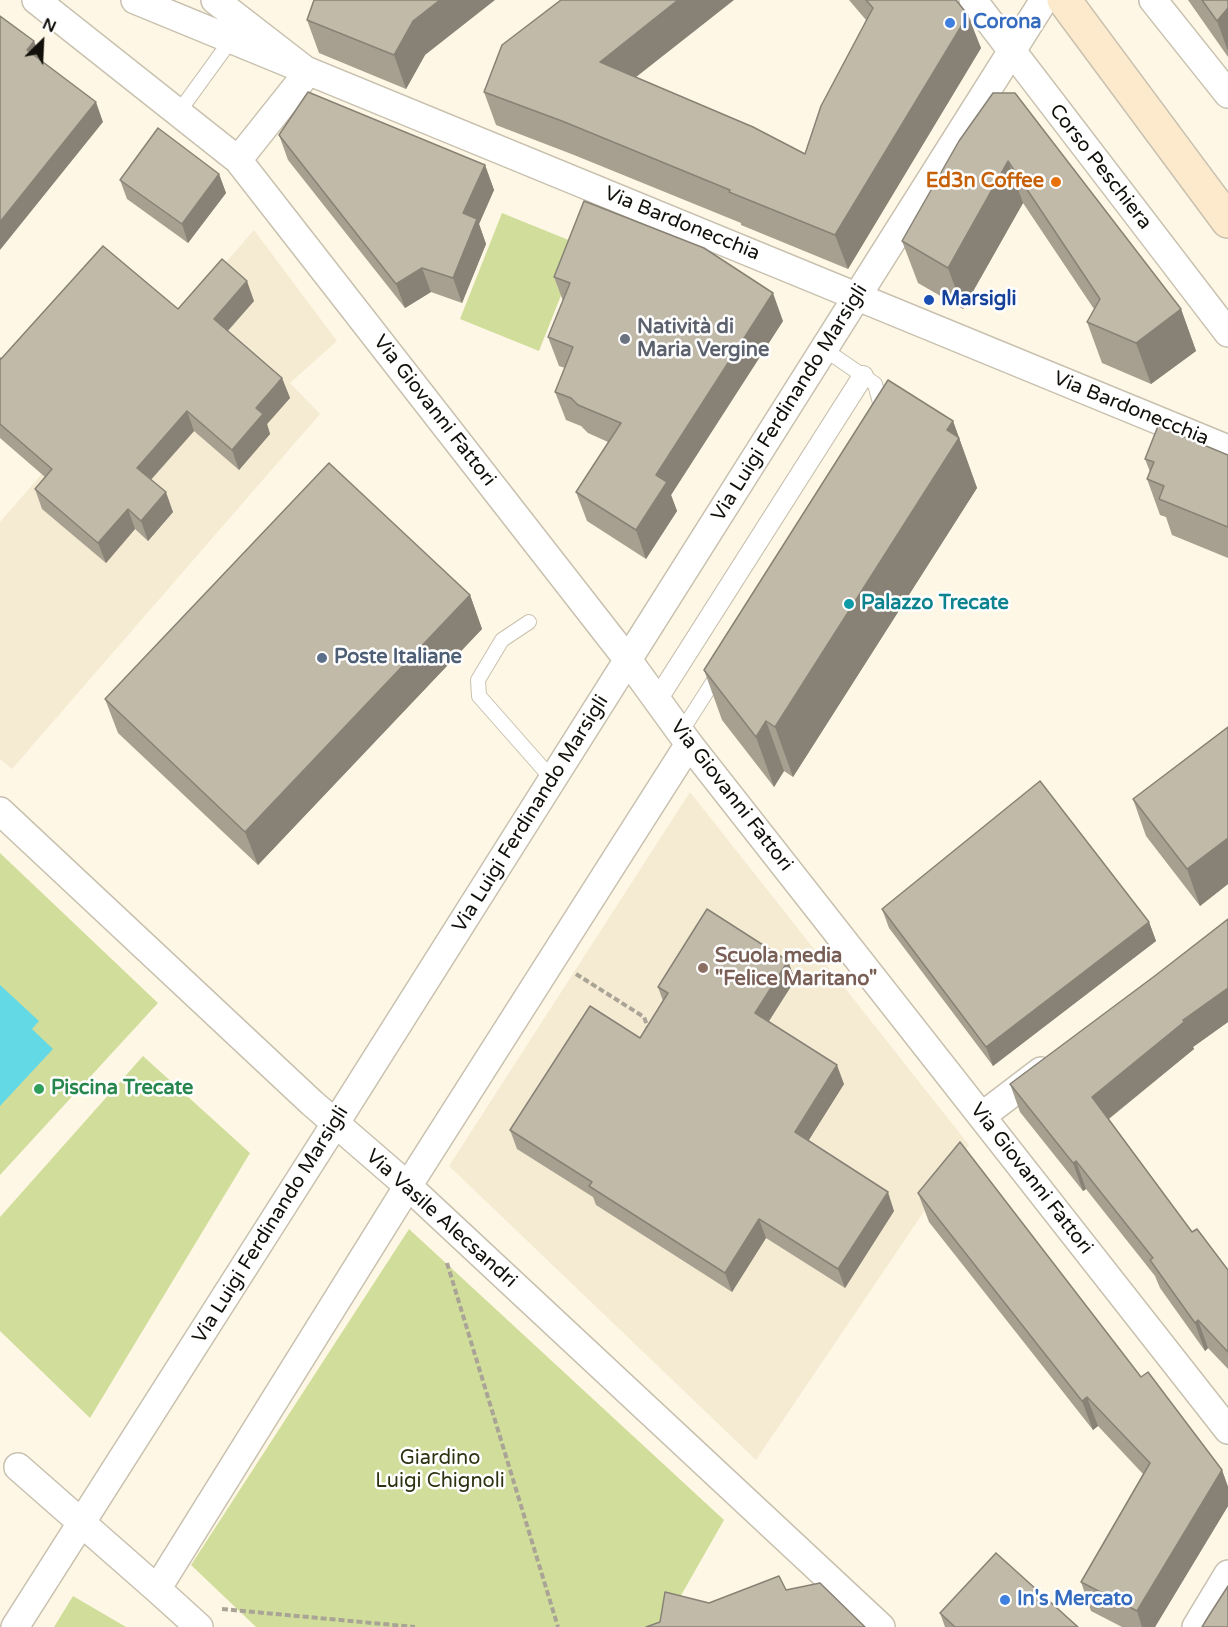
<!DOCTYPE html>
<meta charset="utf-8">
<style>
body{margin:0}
#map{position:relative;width:1228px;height:1627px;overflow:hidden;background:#fff7e5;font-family:"Varela Round",sans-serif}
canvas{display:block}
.north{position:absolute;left:12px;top:12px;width:60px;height:60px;-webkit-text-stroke:4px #fff;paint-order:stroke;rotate:24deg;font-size:16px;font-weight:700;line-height:24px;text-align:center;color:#12100a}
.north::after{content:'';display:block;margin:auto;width:21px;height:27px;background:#12100a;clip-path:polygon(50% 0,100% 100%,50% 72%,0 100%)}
</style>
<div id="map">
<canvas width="1228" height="1627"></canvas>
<div class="north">N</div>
</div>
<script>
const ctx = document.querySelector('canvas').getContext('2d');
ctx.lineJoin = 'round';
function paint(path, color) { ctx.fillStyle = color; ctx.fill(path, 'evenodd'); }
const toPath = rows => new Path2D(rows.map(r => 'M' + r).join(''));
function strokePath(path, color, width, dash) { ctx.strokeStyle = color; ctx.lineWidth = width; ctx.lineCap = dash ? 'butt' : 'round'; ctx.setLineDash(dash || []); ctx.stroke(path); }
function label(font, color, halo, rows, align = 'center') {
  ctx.font = font + ' "Varela Round",sans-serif'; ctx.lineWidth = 5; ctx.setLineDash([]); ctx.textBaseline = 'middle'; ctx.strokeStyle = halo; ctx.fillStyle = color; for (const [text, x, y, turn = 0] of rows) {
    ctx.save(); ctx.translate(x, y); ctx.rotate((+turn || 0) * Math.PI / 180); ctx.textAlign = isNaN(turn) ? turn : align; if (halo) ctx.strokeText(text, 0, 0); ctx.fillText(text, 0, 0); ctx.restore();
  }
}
const built = toPath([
 [254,230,337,341,290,383,320,414,12,769,0,759,0,522],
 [690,792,969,1145,756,1460,449,1166]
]);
const green = toPath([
 [502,213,581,245,539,351,460,319],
 [0,853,158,1003,0,1175],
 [143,1056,250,1153,90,1418,0,1331,0,1217],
 [409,1229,724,1520,663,1627,256,1627,191,1565],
 [73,1596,126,1627,54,1627]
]);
const water = toPath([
 [0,985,39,1021,32,1029,53,1049,0,1106]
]);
const path = toPath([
 [576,974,644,1017,648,1028],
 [447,1263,558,1627],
 [222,1609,415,1627]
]);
const service = toPath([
 [178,113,231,40],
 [824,349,875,384,882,410],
 [529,622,502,640,478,680,479,696,553,780],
 [681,732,720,671]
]);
const pedestrian = toPath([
 [657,700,863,376]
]);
const minor = toPath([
 [36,0,238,160,308,72,215,0],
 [135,0,1228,449],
 [973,0,1228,333],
 [1153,0,1228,94],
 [238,160,628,660,689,744,1228,1430],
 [0,811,312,1103,408,1186,881,1627],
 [982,1116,1041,1071],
 [18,1467,157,1589,199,1627],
 [157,1589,408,1186,689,744],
 [15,1627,335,1124,1044,0],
 [1196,1627,1228,1574]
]);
const secondary = toPath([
 [1064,0,1228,221]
]);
const wall = toPath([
 [849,0,956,0,981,48,848,269,741,225,741,223,574,155,496,125,484,92,636,77,805,154,866,20],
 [1188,0,1228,0,1228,57],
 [307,20,425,55,406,89,319,53],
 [993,93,1181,309,1196,351,1151,384,1102,363,1087,322,1094,309,1023,203,963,309,918,283,902,241],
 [279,135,485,165,494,190,479,224,486,244,462,303,431,292,405,308,288,160],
 [219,174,226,193,188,243,127,199,120,180],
 [554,277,783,321,671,495,677,511,646,559,587,521,576,492,608,442,588,433,581,426,566,420,555,392,565,368,559,366,548,337,563,301],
 [254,301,228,331,282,378,290,398,267,424,270,434,239,470,194,431,151,480,173,512,148,541,135,529,106,563,42,509,35,489,45,477,0,438,0,358,1,359,178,309],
 [953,421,977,488,793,777,784,771,774,787,722,720,704,670],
 [1228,455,1228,558,1172,535,1166,517,1160,515,1147,479,1150,472,1145,459],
 [470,595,482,629,258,865,118,733,105,699],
 [1228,727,1228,884,1200,906,1146,836,1133,799],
 [882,909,1149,922,1156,941,993,1066,889,928],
 [1228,919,1228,1022,1193,1047,1194,1049,1109,1119,1192,1232,1228,1270,1228,1369,1208,1348,1205,1351,1160,1288,1155,1276,1086,1189,1083,1191,1020,1112,1010,1084,1156,975],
 [788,961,795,980,769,1021,844,1084,808,1141,894,1211,845,1288,766,1238,732,1292,596,1205,593,1197,517,1149,510,1130,640,1038,663,1001,658,987],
 [918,1193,1141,1377,1222,1470,1228,1487,1228,1506,1155,1627,1122,1627,1091,1611,1081,1582,1143,1474,1098,1426,1093,1430,929,1222],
 [940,1613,1078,1627,945,1627]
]);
const shadedWall = toPath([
 [440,0,495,0,425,55,406,89,394,55,413,21],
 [678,0,734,0,612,96,600,62],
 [1228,8,1228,51,1217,21],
 [968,15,981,48,848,269,835,235],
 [34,41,42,61,27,50],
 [96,102,103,122,0,250,0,222],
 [1008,161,1023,203,963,309,948,268],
 [485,165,494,190,479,224,486,244,462,303,453,278,463,213],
 [219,174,226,193,188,243,182,224],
 [422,268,431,292,405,308,396,284],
 [247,281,254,301,221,338,214,319],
 [773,293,783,321,671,495,677,511,646,559,636,530,656,475],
 [1181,309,1196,351,1151,384,1136,343],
 [282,378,290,398,267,424,270,434,239,470,232,450,256,408],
 [187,411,194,431,144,487,137,468],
 [953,421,977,488,793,777,775,727],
 [166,492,173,512,148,541,141,521],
 [128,509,135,529,106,563,98,543],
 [470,595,482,629,258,865,245,832],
 [766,721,784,771,774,787,756,737],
 [1228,838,1228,884,1200,906,1187,869],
 [1149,922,1156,941,993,1066,986,1047],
 [788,961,795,980,762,1032,755,1013],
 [1228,988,1228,1022,1193,1047,1194,1049,1102,1124,1092,1097,1183,1020],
 [837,1065,844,1084,802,1151,795,1132],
 [1076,1161,1086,1189,1083,1191,1073,1163],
 [888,1192,894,1211,845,1288,838,1269],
 [759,1219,766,1238,732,1292,725,1273],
 [1198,1320,1208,1348,1205,1351,1195,1323],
 [1087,1397,1098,1426,1093,1430,1082,1401],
 [1222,1470,1228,1487,1228,1506,1155,1627,1142,1627,1137,1611]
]);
const building = toPath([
 [314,0,440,0,413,21,394,55,307,20,314,0],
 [561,0,678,0,600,62,753,127,805,154,821,106,873,8,866,0,956,0,968,15,835,235,729,192,730,190,562,121,484,92,502,45,561,0],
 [1202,0,1228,0,1228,8,1217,21,1202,0],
 [0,16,34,41,27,50,96,102,0,222,0,16],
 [308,92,485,165,463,213,477,219,453,278,422,268,396,284,279,135,308,92],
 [993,93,1015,93,1181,309,1136,343,1087,322,1100,299,1008,161,948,268,902,241,959,141,993,93],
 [158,128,219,174,182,224,120,180,158,128],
 [584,201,704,248,773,293,656,475,667,482,636,530,576,492,621,423,578,405,571,398,555,392,573,347,548,337,570,283,554,277,584,201],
 [103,246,178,309,222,259,247,281,214,319,282,378,256,408,263,414,232,450,187,411,137,468,166,492,141,521,128,509,98,543,35,489,52,469,0,424,0,358,1,359,103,246],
 [888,380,953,421,947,430,959,438,775,727,766,721,756,737,704,670,888,380],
 [1158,426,1228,455,1228,527,1159,499,1164,486,1147,479,1154,462,1145,459,1158,426],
 [329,463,470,595,245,832,105,699,329,463],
 [1228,727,1228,838,1187,869,1133,799,1228,727],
 [1040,781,1149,922,986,1047,882,909,1040,781],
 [707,909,788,961,755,1013,837,1065,795,1132,888,1192,838,1269,759,1219,725,1273,589,1186,592,1182,510,1130,590,1006,640,1038,668,993,658,987,707,909],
 [1228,919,1228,988,1183,1020,1184,1022,1092,1097,1192,1232,1197,1229,1228,1270,1228,1352,1198,1320,1195,1323,1150,1260,1153,1258,1076,1161,1073,1163,1010,1084,1156,975,1228,919],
 [960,1142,1141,1377,1148,1372,1222,1470,1137,1611,1081,1582,1150,1463,1087,1397,1082,1401,918,1193,960,1142],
 [996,1553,1078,1627,955,1627,940,1613,996,1553],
 [779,1576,786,1590,820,1583,865,1627,646,1627,660,1622,665,1592,709,1603,779,1576],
 [1228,1586,1228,1627,1202,1627,1210,1614,1228,1586]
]);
const markers = [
 [950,23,6,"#3f7fe0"],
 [1056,182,6,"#e8710a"],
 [929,300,6,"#1a4fb4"],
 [625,339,6,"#6b7280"],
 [849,604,6,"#0f9aa8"],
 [322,658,6,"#5c6f8a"],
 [703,968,6,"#8d6e63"],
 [39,1089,6,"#2e9e5b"],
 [1005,1600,6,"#3f7fe0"]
];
const shopNames = [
 ["I Corona",962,23],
 ["In's Mercato",1017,1600]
];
const streetNames = [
 ["Corso Peschiera",1100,167,52],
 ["Via Bardonecchia",682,224,22],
 ["Via Luigi Ferdinando Marsigli",790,403,-58],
 ["Via Bardonecchia",1131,409,22],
 ["Via Giovanni Fattori",434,411,52],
 ["Via Giovanni Fattori",731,796,52],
 ["Via Luigi Ferdinando Marsigli",531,814,-58],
 ["Via Giovanni Fattori",1031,1179,52],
 ["Via Vasile Alecsandri",441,1219,42],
 ["Via Luigi Ferdinando Marsigli",271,1225,-58]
];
const foodNames = [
 ["Ed3n Coffee",1044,182]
];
const transitNames = [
 ["Marsigli",941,300]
];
const worshipNames = [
 ["Natività di",637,328],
 ["Maria Vergine",637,351]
];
const cultureNames = [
 ["Palazzo Trecate",861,604]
];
const serviceNames = [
 ["Poste Italiane",334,658]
];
const educationNames = [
 ["Scuola media",715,957],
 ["\"Felice Maritano\"",715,980]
];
const leisureNames = [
 ["Piscina Trecate",51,1089]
];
const parkNames = [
 ["Giardino",440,1459],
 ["Luigi Chignoli",440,1482]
];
paint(built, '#f5ebd2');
paint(green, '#d1de9b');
paint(water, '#63d9e6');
strokePath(service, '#c8c1af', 16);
strokePath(pedestrian, '#c8c1af', 22);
strokePath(minor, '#c8c1af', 30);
strokePath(secondary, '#c8c1af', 36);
strokePath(path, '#aaa497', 4, [6, 3]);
strokePath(service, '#fff', 14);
strokePath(pedestrian, '#fff', 20);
strokePath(minor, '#fff', 27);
strokePath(secondary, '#fde9cc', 33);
paint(wall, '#a7a091');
paint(shadedWall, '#888276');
paint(building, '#c2baa9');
strokePath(building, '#888276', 1.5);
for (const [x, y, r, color] of markers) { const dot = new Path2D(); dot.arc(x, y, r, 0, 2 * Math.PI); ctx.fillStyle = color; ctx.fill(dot); strokePath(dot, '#fff', 2); }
label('bold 20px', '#366cbe', '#fff', shopNames, 'left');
label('20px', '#12100a', '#fff', streetNames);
label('bold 20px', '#c56008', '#fff', foodNames, 'right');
label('bold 20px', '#164399', '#fff', transitNames, 'left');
label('bold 20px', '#5b616d', '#fff', worshipNames, 'left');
label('bold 20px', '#0d838f', '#fff', cultureNames, 'left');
label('bold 20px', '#4e5e75', '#fff', serviceNames, 'left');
label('bold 20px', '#785e54', '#fff', educationNames, 'left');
label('bold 20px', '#27864d', '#fff', leisureNames, 'left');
label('20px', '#2d3310', '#fff', parkNames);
</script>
